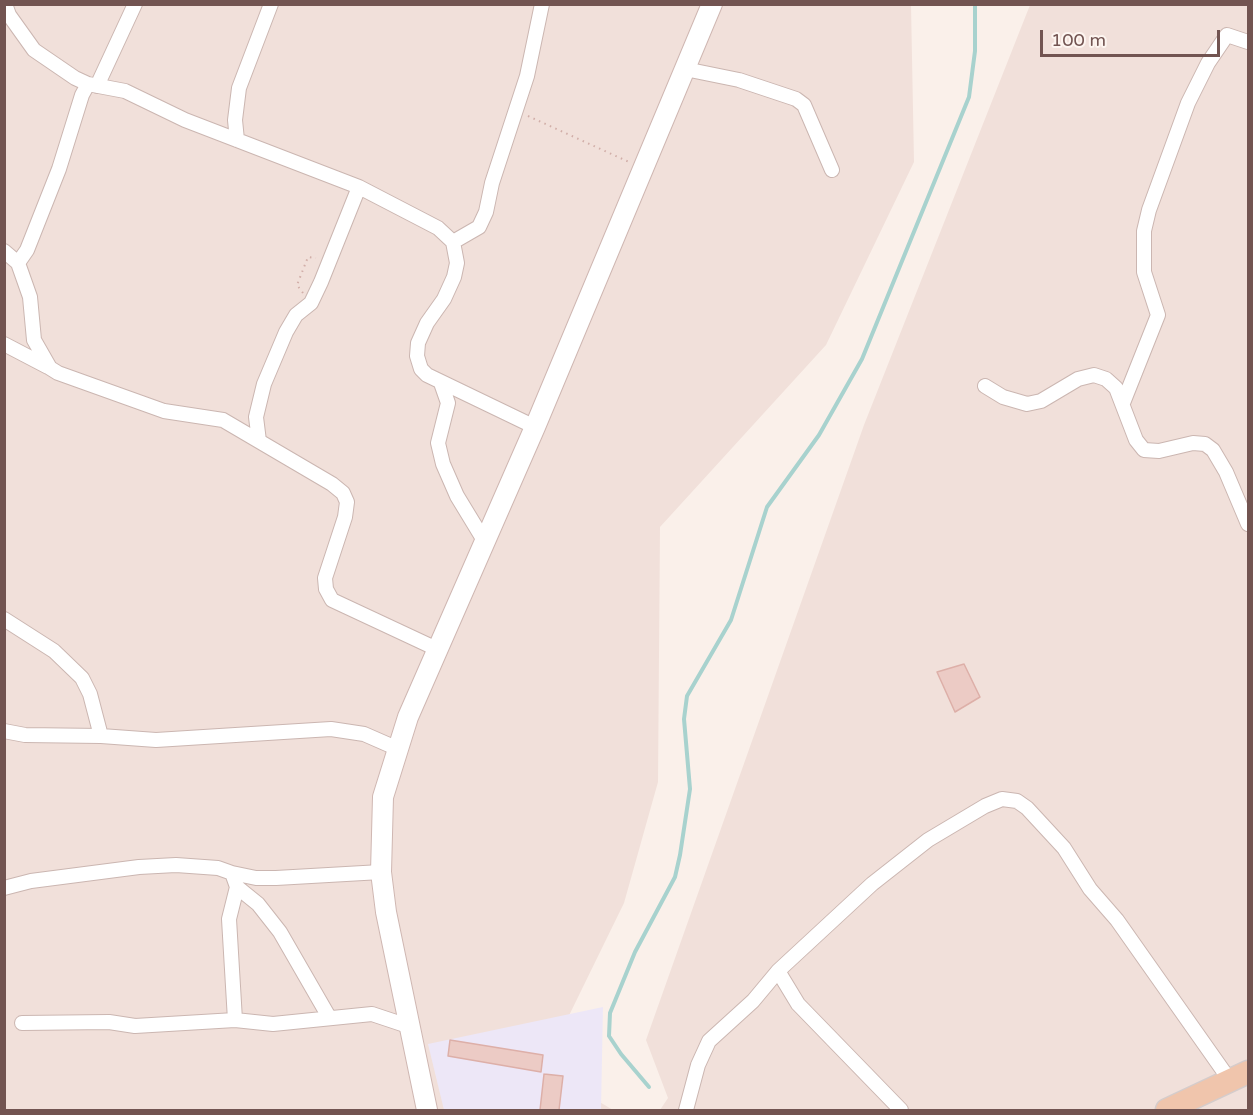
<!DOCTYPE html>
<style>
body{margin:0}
#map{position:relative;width:1253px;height:1115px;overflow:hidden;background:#faf0ea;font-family:"Varela Round",sans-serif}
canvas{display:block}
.frame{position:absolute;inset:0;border:6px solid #725451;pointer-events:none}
.scale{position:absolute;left:1040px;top:30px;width:180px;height:27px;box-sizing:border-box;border:3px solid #725451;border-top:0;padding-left:8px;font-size:18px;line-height:21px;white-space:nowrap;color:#725451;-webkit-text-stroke:4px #fdf5f0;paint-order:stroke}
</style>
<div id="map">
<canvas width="1253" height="1115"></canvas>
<div class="frame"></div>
<div class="scale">100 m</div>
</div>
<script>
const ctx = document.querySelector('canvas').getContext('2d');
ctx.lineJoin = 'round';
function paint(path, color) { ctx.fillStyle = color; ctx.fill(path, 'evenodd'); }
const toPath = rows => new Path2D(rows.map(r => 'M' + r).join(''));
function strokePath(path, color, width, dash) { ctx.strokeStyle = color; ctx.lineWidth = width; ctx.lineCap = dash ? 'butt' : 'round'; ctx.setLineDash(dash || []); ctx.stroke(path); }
const residential = toPath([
 [5,5,911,5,914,162,826,345,660,527,658,782,624,903,559,1036,588,1095,613,1110,5,1110],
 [1030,5,1248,5,1248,1110,660,1110,668,1098,646,1040,864,425]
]);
const education = toPath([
 [603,1007,601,1110,444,1110,428,1044]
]);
const stream = toPath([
 [649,1087,621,1054,609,1036,610,1013,635,952,675,877,680,855,690,789,684,719,687,696,731,620,767,507,819,435,862,359,969,97,975,51,975,4]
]);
const building = toPath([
 [964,664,980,697,955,712,937,672,964,664],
 [450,1040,543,1055,541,1072,448,1056,450,1040],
 [544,1074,563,1076,559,1110,540,1110,544,1074]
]);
const path = toPath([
 [528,116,629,162],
 [303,293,297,285,308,257,316,258]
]);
const street = toPath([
 [5,4,9,15,34,50,75,78,88,84],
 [685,69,739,80,796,99,804,105,832,170],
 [97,86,135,4],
 [237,140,235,120,239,88,271,4],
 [4,251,18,263,30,297,34,340,50,368,58,373,164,411,223,420,332,484,343,493,347,502,345,517,325,578,326,589,332,600,439,650],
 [18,263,27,250,59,169,82,95,88,84,125,91,185,120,359,187,438,228,453,242],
 [4,344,48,367],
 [441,383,448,403,438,443,443,464,457,496,485,542],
 [985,386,1003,397,1027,404,1041,401,1078,379,1094,375,1106,379,1116,388,1136,440,1144,450,1159,451,1193,443,1205,444,1213,450,1226,472,1248,524],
 [1123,403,1158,315,1144,272,1144,231,1149,210,1188,103,1208,63,1227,35,1248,42],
 [535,427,427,375,421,369,417,356,418,343,427,323,444,299,454,277,457,263,453,242,479,227,486,212,492,183,527,76,542,4],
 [259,441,256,417,264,384,286,332,296,315,311,303,321,282,359,187],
 [4,619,54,651,82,678,90,694,101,736],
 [4,731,25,735,101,736,156,740,331,729,364,734,396,748],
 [232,873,256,878,276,878,381,872],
 [237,887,258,904,280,932,329,1017],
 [4,888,31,881,139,867,176,865,218,868,232,873,237,887,229,919,235,1020,273,1024,372,1014,408,1026],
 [778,971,798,1004,901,1110],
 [22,1023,109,1022,135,1026,235,1020],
 [686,1110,698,1065,709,1041,753,1001,778,971,872,884,928,840,985,806,1002,799,1017,801,1027,808,1064,848,1090,889,1117,920,1229,1079]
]);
const secondary = toPath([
 [427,1110,386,912,381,872,383,797,408,717,535,427,712,4]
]);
const primary = toPath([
 [1167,1110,1248,1072]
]);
paint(residential, '#f1e0da');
paint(education, '#ede7f7');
strokePath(stream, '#a8d2ce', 4);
paint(building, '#eccbc5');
strokePath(building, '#ddafa8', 1.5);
strokePath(street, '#cbb6b1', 16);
strokePath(secondary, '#cfb7b2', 22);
strokePath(primary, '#d5cccb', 25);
strokePath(path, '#d1aea8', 2, [1.5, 4.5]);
strokePath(street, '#fff', 14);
strokePath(secondary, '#fff', 20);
strokePath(primary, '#f0c5ac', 22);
</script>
